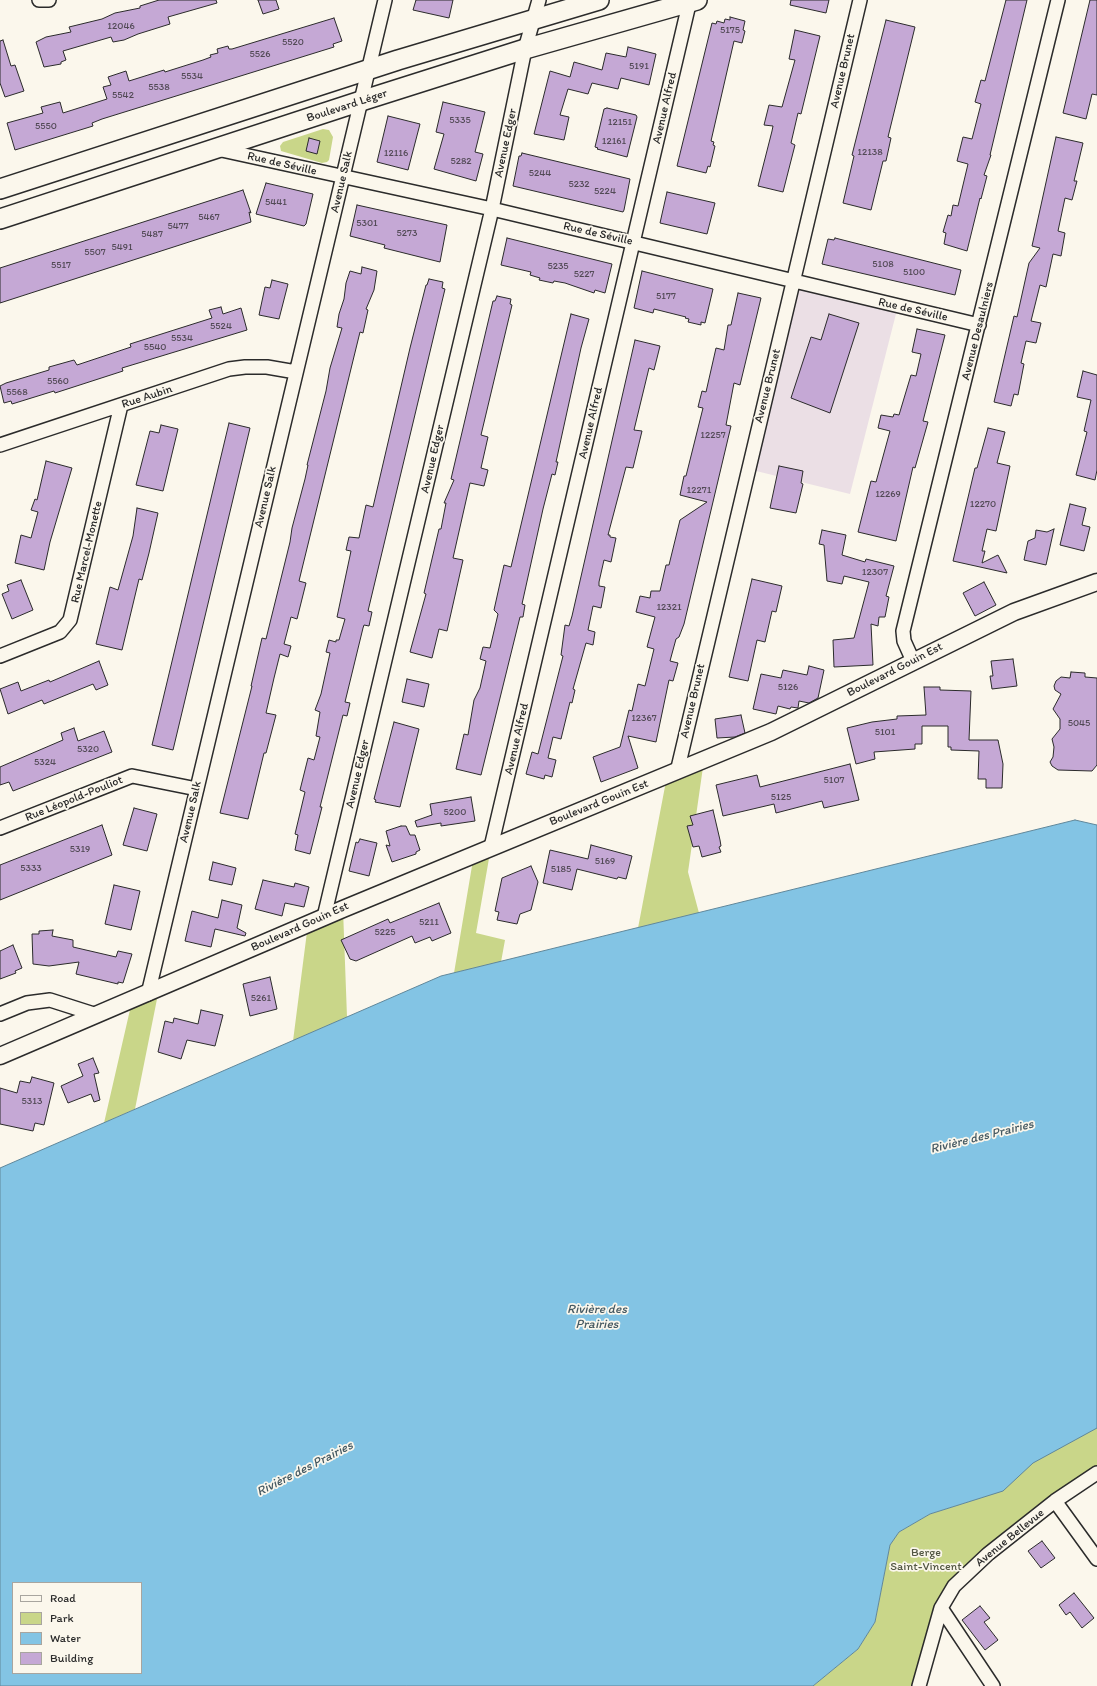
<!DOCTYPE html>
<meta charset="utf-8">
<style>
body{margin:0}
#map{position:relative;width:1097px;height:1686px;overflow:hidden;background:#fbf7ec;font-family:Itim,sans-serif}
canvas{display:block}
.legend{position:absolute;left:12px;top:1582px;width:130px;height:92px;box-sizing:border-box;background:#fbf7ec;border:1px solid #a8a59f;margin:0;padding:5px 7px;list-style:none;font-size:12px;color:#2b2b2b}
.legend li{display:flex;align-items:center;gap:8px;height:20px}
.legend b{width:20px;border:1px solid #a8a59f}
</style>
<div id="map">
<canvas width="1097" height="1686"></canvas>
<ul class="legend">
<li><b style="height:5px;background:#fbf7ec"></b>Road</li>
<li><b style="height:11px;background:#c9d689"></b>Park</li>
<li><b style="height:11px;background:#83c4e4"></b>Water</li>
<li><b style="height:11px;background:#c5a8d5"></b>Building</li>
</ul>
</div>
<script>
const ctx = document.querySelector('canvas').getContext('2d');
ctx.lineJoin = 'round';
function paint(path, color) { ctx.fillStyle = color; ctx.fill(path, 'evenodd'); }
const toPath = rows => new Path2D(rows.map(r => 'M' + r).join(''));
function strokePath(path, color, width, dash) { ctx.strokeStyle = color; ctx.lineWidth = width; ctx.lineCap = dash ? 'butt' : 'round'; ctx.setLineDash(dash || []); ctx.stroke(path); }
function label(font, color, halo, rows, align = 'center') {
  ctx.font = font + ' Itim,sans-serif'; ctx.lineWidth = 3.5; ctx.setLineDash([]); ctx.textBaseline = 'middle'; ctx.strokeStyle = halo; ctx.fillStyle = color; for (const [text, x, y, turn = 0] of rows) {
    ctx.save(); ctx.translate(x, y); ctx.rotate((+turn || 0) * Math.PI / 180); ctx.textAlign = isNaN(turn) ? turn : align; if (halo) ctx.strokeText(text, 0, 0); ctx.fillText(text, 0, 0); ctx.restore();
  }
}
const built = toPath([
 [793,281,898,306,850,494,748,469]
]);
const green = toPath([
 [323,129,329,130,333,137,329,160,327,162,322,163,281,151,280,146,283,142],
 [704,760,688,872,699,913,638,928,667,776],
 [491,847,476,933,505,940,501,962,454,973,474,854],
 [343,909,347,1017,293,1041,308,924],
 [159,989,135,1109,104,1123,132,1001],
 [1097,1402,1097,1469,954,1586,919,1686,813,1686,858,1649,875,1622,890,1544,899,1532,930,1514,983,1497]
]);
const water = toPath([
 [1075,820,1097,825,1097,1428,1033,1463,1003,1491,930,1514,899,1532,890,1545,875,1622,858,1649,813,1686,0,1686,0,1168,441,976,1075,820],
 [13,1583,141,1583,141,1673,13,1673,13,1583]
]);
const building = toPath([
 [159,0,216,0,217,3,168,17,170,24,138,34,124,40,113,42,111,37,63,51,66,60,61,62,61,64,44,67,36,42,46,37,71,32,69,27,102,19,115,13,140,8,140,6,159,0],
 [258,0,276,0,279,9,263,14,258,0],
 [416,0,453,0,449,18,413,10,416,0],
 [791,0,829,0,826,13,790,5,791,0],
 [1006,0,1027,0,990,155,991,155,984,175,987,176,981,199,980,198,967,251,944,244,946,233,943,232,948,215,951,216,953,205,958,206,968,164,957,161,963,137,972,139,981,104,975,102,981,80,985,81,1006,0],
 [1090,0,1097,0,1097,95,1092,94,1086,119,1063,113,1090,0],
 [730,17,745,21,743,30,745,31,742,43,734,41,711,141,714,142,713,145,715,146,710,167,708,166,706,173,677,166,712,23,716,24,717,21,724,23,725,19,730,20,730,17],
 [334,18,342,41,333,44,334,47,102,119,92,123,93,126,15,150,7,123,43,113,41,107,60,102,63,113,107,99,103,87,111,85,108,77,126,71,129,81,164,70,165,72,203,60,211,57,210,55,218,53,217,49,228,46,229,49,232,49,334,18],
 [886,20,915,27,888,137,891,138,886,161,883,161,871,210,843,203,854,156,852,155,886,20],
 [795,30,820,36,801,114,798,113,791,143,795,145,783,192,758,186,772,131,773,126,764,125,769,105,782,107,795,60,789,59,795,30],
 [3,40,11,66,15,65,24,91,5,97,0,83,0,41,3,40],
 [628,47,656,54,649,85,621,78,618,89,592,83,588,94,568,89,560,115,569,117,564,140,534,134,550,71,570,77,574,62,602,70,606,53,626,57,628,47],
 [443,102,485,112,475,152,483,154,476,181,434,169,444,134,436,132,443,102],
 [607,108,636,115,637,117,627,157,597,149,598,148,595,147,604,109,607,108],
 [388,116,420,124,408,170,377,162,388,116],
 [1056,137,1083,143,1074,181,1077,181,1072,200,1065,198,1058,231,1065,233,1061,256,1053,254,1046,287,1040,285,1031,321,1041,323,1036,343,1026,341,1021,363,1024,364,1018,395,1014,394,1011,406,994,402,1014,316,1017,317,1029,263,1040,248,1032,246,1056,137],
 [309,138,320,141,317,154,306,151,309,138],
 [522,153,630,179,624,210,623,212,513,186,519,156,521,156,522,153],
 [266,183,313,194,306,224,304,226,256,214,266,183],
 [243,190,251,213,249,212,251,222,0,303,0,268,243,190],
 [667,192,715,203,707,234,660,223,667,192],
 [357,205,447,225,440,262,384,248,385,245,350,236,357,205],
 [507,238,612,264,605,293,595,290,594,293,565,283,554,281,553,283,539,280,540,278,530,275,531,272,501,265,507,238],
 [835,238,961,270,955,295,822,264,828,239,834,240,835,238],
 [362,267,377,271,374,290,366,309,368,310,363,333,360,332,299,581,306,583,297,619,291,617,284,644,291,646,288,657,280,654,274,678,266,713,276,715,266,753,264,753,248,819,220,813,252,686,251,686,262,638,266,639,290,542,292,528,305,479,308,465,307,465,326,391,330,368,342,328,337,327,339,314,344,299,346,283,350,271,361,274,362,267],
 [642,271,713,289,705,323,701,322,701,325,688,322,689,319,685,318,686,317,654,309,653,313,634,308,642,271],
 [429,279,443,282,442,288,445,289,368,611,372,612,369,626,364,625,363,628,345,702,350,703,347,716,343,715,320,807,322,807,310,854,295,850,298,835,295,834,305,792,300,790,308,758,314,760,320,737,316,736,320,712,315,710,321,694,330,653,326,652,329,640,336,642,336,640,339,640,345,619,337,617,351,551,346,550,349,537,359,538,366,505,373,507,410,348,426,285,427,285,429,279],
 [272,280,288,284,279,319,259,315,265,287,270,288,272,280],
 [738,293,761,298,740,385,734,383,726,425,731,426,684,624,679,637,676,639,670,661,678,663,673,681,669,680,656,742,628,736,638,768,601,782,593,757,620,747,629,710,632,711,638,684,645,686,654,649,647,647,655,617,636,612,640,596,650,598,651,591,660,591,666,565,669,565,680,520,707,502,680,495,684,476,686,476,703,408,698,407,702,391,706,392,716,348,724,350,728,325,731,325,738,293],
 [497,296,511,299,510,304,512,305,481,435,488,437,481,468,488,470,484,486,470,483,453,558,463,560,447,631,439,629,432,658,410,652,426,594,424,593,439,529,441,529,446,503,444,503,454,480,451,479,493,301,495,301,497,296],
 [221,307,223,314,241,308,247,330,122,368,123,371,55,393,54,391,12,404,11,401,4,403,0,386,6,383,49,370,49,367,74,360,77,365,131,347,130,344,212,318,209,310,221,307],
 [571,314,589,319,581,348,556,462,558,462,555,475,552,474,543,509,522,604,525,605,523,617,520,617,481,775,456,769,464,734,468,735,474,700,480,688,486,661,480,659,483,647,490,648,498,614,494,610,504,565,511,567,571,314],
 [829,314,859,323,830,413,791,398,811,337,821,340,829,314],
 [917,329,945,335,923,421,928,422,915,468,913,467,896,541,858,532,871,481,876,482,890,431,878,428,881,415,893,417,894,414,899,415,911,375,916,376,921,354,912,352,917,329],
 [635,340,660,346,654,370,649,368,634,430,642,431,633,468,626,467,608,535,610,535,610,537,616,538,611,562,604,560,599,582,599,586,605,587,601,608,593,606,588,630,595,632,593,645,586,643,573,689,575,690,572,703,570,702,561,739,553,737,548,758,556,760,552,777,545,775,544,779,526,774,532,752,538,754,563,656,561,655,565,625,569,626,572,616,635,340],
 [1083,371,1097,375,1097,470,1095,480,1076,475,1087,432,1084,431,1091,400,1077,397,1083,371],
 [229,423,250,428,173,750,152,745,229,423],
 [161,425,178,429,163,491,136,485,150,431,159,433,161,425],
 [988,428,1005,432,997,463,1010,466,996,531,987,529,982,551,985,551,982,563,998,555,1007,573,953,561,975,468,977,468,988,428],
 [46,461,72,468,50,542,44,570,15,563,21,535,31,538,38,512,31,510,35,499,37,500,46,461],
 [779,466,803,471,801,483,803,484,796,513,770,508,779,466],
 [1070,504,1086,508,1082,525,1090,527,1084,551,1060,545,1070,504],
 [137,508,158,513,149,553,142,580,139,579,122,650,96,644,110,587,118,590,133,536,137,508],
 [1054,529,1046,565,1024,560,1028,541,1035,538,1036,530,1047,532,1054,529],
 [822,530,846,535,842,555,865,562,866,559,894,566,886,596,889,597,885,617,879,617,878,626,871,624,873,665,834,667,833,640,854,638,869,582,844,576,842,584,827,581,824,545,819,544,822,530],
 [752,579,782,586,776,612,772,611,765,642,757,640,748,681,729,677,752,579],
 [21,580,33,610,12,619,2,594,9,591,7,585,21,580],
 [984,582,996,605,975,616,963,593,984,582],
 [1013,659,1017,686,992,689,990,676,993,676,991,661,1013,659],
 [99,661,108,685,96,690,93,684,44,704,42,700,8,714,0,689,18,682,21,691,49,680,50,682,99,661],
 [809,666,824,670,818,698,809,703,799,701,798,708,791,707,790,709,778,706,776,714,753,709,761,674,781,678,783,670,807,675,809,666],
 [1071,672,1085,673,1085,677,1097,678,1097,765,1092,771,1058,770,1052,766,1050,762,1053,757,1054,747,1052,739,1060,729,1060,719,1053,709,1061,694,1055,690,1054,686,1056,681,1061,677,1070,678,1071,672],
 [407,679,429,684,424,707,402,702,407,679],
 [924,687,940,687,940,690,971,691,969,740,998,740,1003,764,1002,788,986,788,986,779,978,779,979,751,951,750,951,747,948,747,948,726,922,726,922,744,915,744,915,749,874,752,875,759,856,764,847,728,872,722,897,719,897,716,926,715,924,687],
 [741,715,745,733,735,737,717,738,715,719,741,715],
 [394,722,419,729,400,807,375,802,376,800,374,799,394,722],
 [74,728,78,741,104,731,112,752,13,791,9,782,0,785,0,767,63,740,61,733,74,728],
 [850,764,859,800,824,808,822,801,776,813,774,804,723,816,716,785,757,775,760,787,850,764],
 [471,797,475,821,441,826,441,823,417,827,415,821,432,815,430,804,471,797],
 [134,808,157,814,147,851,123,845,134,808],
 [713,810,720,840,721,846,719,847,721,852,702,857,699,846,693,847,687,826,693,825,690,816,713,810],
 [102,825,112,855,0,900,0,865,102,825],
 [401,826,406,826,410,835,415,835,420,850,416,852,416,854,392,862,386,845,390,846,386,831,401,826],
 [360,839,377,843,369,876,349,871,356,842,358,843,360,839],
 [591,845,632,856,626,879,618,877,617,879,577,869,572,890,543,883,550,850,588,859,591,845],
 [213,862,236,868,232,885,209,880,213,862],
 [531,866,538,882,531,910,520,914,517,924,497,920,499,912,495,911,502,878,531,866],
 [263,880,294,887,295,883,309,887,304,907,285,903,282,916,255,909,263,880],
 [114,885,140,891,131,930,105,924,114,885],
 [222,900,242,905,237,928,246,933,245,936,215,929,211,947,185,941,192,911,218,918,222,900],
 [439,903,451,933,432,941,430,937,415,943,412,936,356,961,350,959,341,940,388,919,390,923,439,903],
 [53,930,52,936,73,940,73,947,116,957,118,951,132,954,123,983,118,982,118,984,76,974,79,962,49,966,33,964,32,934,39,934,39,931,53,930],
 [13,945,22,968,15,971,16,973,0,979,0,951,13,945],
 [270,977,277,1009,250,1016,243,984,270,977],
 [201,1010,223,1015,215,1046,187,1040,181,1059,158,1052,165,1021,173,1023,174,1018,198,1024,201,1010],
 [93,1058,99,1073,94,1074,100,1100,94,1102,91,1094,68,1103,61,1086,83,1076,78,1064,93,1058],
 [32,1077,54,1083,44,1125,35,1123,33,1131,0,1124,0,1088,17,1093,20,1081,30,1083,32,1077],
 [1042,1541,1055,1558,1041,1568,1028,1551,1042,1541],
 [1074,1593,1094,1618,1082,1628,1070,1612,1066,1615,1059,1605,1074,1593],
 [980,1606,990,1618,984,1622,998,1640,985,1650,962,1620,980,1606]
]);
const minor = toPath([
 [39,0,49,0],
 [217,149,492,209,979,325],
 [0,445,229,369,245,367,267,367,296,372],
 [0,656,60,632,70,620,121,405],
 [913,661,904,641,903,631,1058,0],
 [677,772,860,0],
 [0,828,132,776,197,789],
 [491,847,690,0],
 [324,917,492,209,525,49,539,0],
 [148,994,385,0],
 [0,1014,27,1003,50,1000,97,1015],
 [1055,1501,1097,1559],
 [941,1608,993,1686],
 [919,1686,941,1608,954,1586,988,1554,1055,1501,1097,1473]
]);
const tertiary = toPath([
 [0,1056,343,909,771,732,1014,612,1097,582]
]);
const secondary = toPath([
 [0,189,398,60,599,0],
 [0,219,361,101,525,49,697,0]
]);
const numberNames = [
 ["12046",121,26],
 ["5175",730,30],
 ["5520",293,42],
 ["5526",260,54],
 ["5191",639,66],
 ["5534",192,76],
 ["5538",159,87],
 ["5542",123,95],
 ["5335",460,120],
 ["12151",620,122],
 ["5550",46,126],
 ["12161",614,141],
 ["12138",870,152],
 ["12116",396,153],
 ["5282",461,161],
 ["5244",540,173],
 ["5232",579,184],
 ["5224",605,191],
 ["5441",276,202],
 ["5467",209,217],
 ["5301",367,223],
 ["5477",178,226],
 ["5273",407,233],
 ["5487",152,234],
 ["5491",122,247],
 ["5507",95,252],
 ["5108",883,264],
 ["5517",61,265],
 ["5235",558,266],
 ["5100",914,272],
 ["5227",584,274],
 ["5177",666,296],
 ["5524",221,326],
 ["5534",182,338],
 ["5540",155,347],
 ["5560",58,381],
 ["5568",17,392],
 ["12257",713,435],
 ["12271",699,490],
 ["12269",888,494],
 ["12270",983,504],
 ["12307",875,572],
 ["12321",669,607],
 ["5126",788,687],
 ["12367",644,718],
 ["5045",1079,723],
 ["5101",885,732],
 ["5320",88,749],
 ["5324",45,762],
 ["5107",834,780],
 ["5125",781,797],
 ["5200",455,812],
 ["5319",80,849],
 ["5169",605,861],
 ["5333",31,868],
 ["5185",561,869],
 ["5211",429,922],
 ["5225",385,932],
 ["5261",261,998],
 ["5313",32,1101]
];
const streetNames = [
 ["Avenue Brunet",843,71,-77],
 ["Boulevard Léger",347,106,-18],
 ["Avenue Alfred",665,108,-77],
 ["Avenue Edger",506,143,-78],
 ["Rue de Séville",282,164,13],
 ["Avenue Salk",342,182,-77],
 ["Rue de Séville",598,234,13],
 ["Rue de Séville",913,310,13],
 ["Avenue Desaulniers",978,331,-76],
 ["Avenue Brunet",768,386,-76],
 ["Rue Aubin",147,397,-18],
 ["Avenue Alfred",591,423,-77],
 ["Avenue Edger",433,459,-77],
 ["Avenue Salk",266,497,-77],
 ["Rue Marcel-Monette",87,552,-77],
 ["Boulevard Gouin Est",895,670,-27],
 ["Avenue Brunet",693,701,-77],
 ["Avenue Alfred",517,739,-77],
 ["Avenue Edger",358,774,-77],
 ["Rue Léopold-Pouliot",74,799,-22],
 ["Boulevard Gouin Est",599,803,-22],
 ["Avenue Salk",191,812,-77],
 ["Boulevard Gouin Est",300,927,-24],
 ["Avenue Bellevue",1010,1538,-39]
];
const parkNames = [
 ["Berge",926,1553],
 ["Saint-Vincent",926,1567]
];
const waterNames = [
 ["Rivière des Prairies",982,1137,-14],
 ["Rivière des",597,1310],
 ["Prairies",597,1325],
 ["Rivière des Prairies",305,1469,-27]
];
paint(built, '#ebdfe5');
paint(green, '#c9d689');
paint(water, '#83c4e4');
strokePath(water, '#60879a', 1);
paint(building, '#c5a8d5');
strokePath(building, '#2b2b2b', 1);
strokePath(minor, '#2b2b2b', 16);
strokePath(tertiary, '#2b2b2b', 19);
strokePath(secondary, '#2b2b2b', 22);
strokePath(minor, '#fbf7ec', 13);
strokePath(tertiary, '#fbf7ec', 16);
strokePath(secondary, '#fbf7ec', 19);
label('10px', '#524a56', null, numberNames);
label('12px', '#2b2b2b', '#fbf7ec', streetNames);
label('12px', '#525642', '#fbf7ec', parkNames);
label('italic 13px', '#455962', '#fbf7ec', waterNames);
</script>
